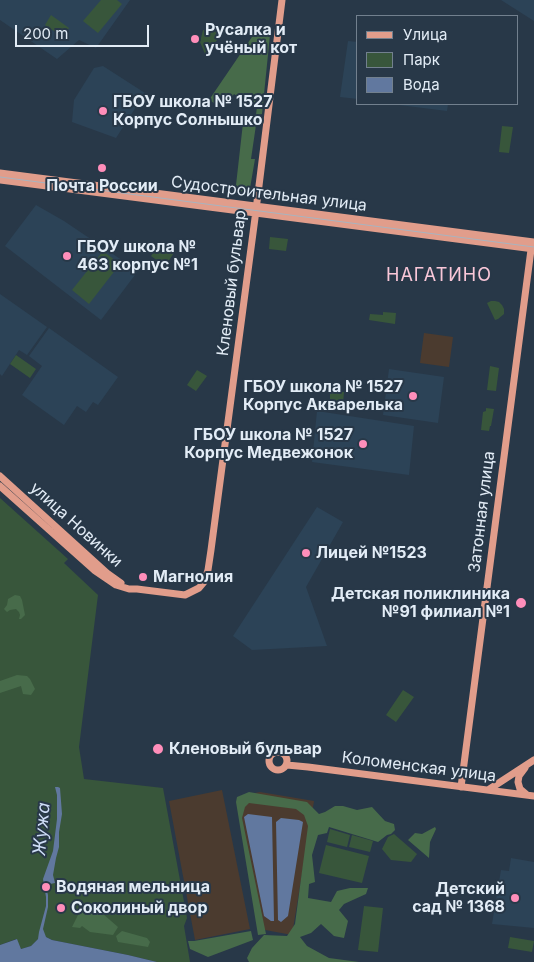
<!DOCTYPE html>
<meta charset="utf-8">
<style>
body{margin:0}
#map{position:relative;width:534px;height:962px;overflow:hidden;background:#283848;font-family:Inter,sans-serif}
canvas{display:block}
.legend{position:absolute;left:356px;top:15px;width:162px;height:90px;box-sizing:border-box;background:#283848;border:1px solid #72808e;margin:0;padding:6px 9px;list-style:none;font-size:15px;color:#e2ecf6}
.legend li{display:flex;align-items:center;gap:10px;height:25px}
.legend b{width:25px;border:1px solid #72808e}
.scale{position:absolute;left:15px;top:25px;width:134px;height:22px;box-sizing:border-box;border:2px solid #e2ecf6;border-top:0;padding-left:6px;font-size:15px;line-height:18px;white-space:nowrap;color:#e2ecf6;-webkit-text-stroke:4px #283848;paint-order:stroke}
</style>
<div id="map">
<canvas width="534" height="962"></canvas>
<ul class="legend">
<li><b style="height:6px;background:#e19d8b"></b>Улица</li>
<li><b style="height:14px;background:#38563b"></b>Парк</li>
<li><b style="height:14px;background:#61789f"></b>Вода</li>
</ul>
<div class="scale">200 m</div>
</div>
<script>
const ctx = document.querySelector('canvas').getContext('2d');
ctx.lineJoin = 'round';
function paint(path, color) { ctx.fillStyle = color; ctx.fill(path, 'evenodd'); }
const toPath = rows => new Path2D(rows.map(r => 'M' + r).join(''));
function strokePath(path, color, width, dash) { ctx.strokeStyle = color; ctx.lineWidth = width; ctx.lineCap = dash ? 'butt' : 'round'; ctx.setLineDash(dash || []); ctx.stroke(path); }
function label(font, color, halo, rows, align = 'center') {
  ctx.font = font + ' Inter,sans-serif'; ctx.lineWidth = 4; ctx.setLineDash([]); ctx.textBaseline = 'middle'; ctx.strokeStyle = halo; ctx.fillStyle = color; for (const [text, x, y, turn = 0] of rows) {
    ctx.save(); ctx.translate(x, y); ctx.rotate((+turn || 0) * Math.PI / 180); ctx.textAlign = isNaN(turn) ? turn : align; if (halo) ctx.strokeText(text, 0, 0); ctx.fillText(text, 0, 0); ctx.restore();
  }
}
const built = toPath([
 [0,0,130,0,96,48,79,40,57,59,0,20],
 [501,0,534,0,534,21],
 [348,41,358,42,358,99,340,97],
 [103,66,145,93,116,138,72,122,74,100,94,68],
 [391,104,448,104,447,111],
 [36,205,64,221,138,271,101,320,5,246],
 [0,294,47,327,27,355,19,350,2,376,0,374],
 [49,328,118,377,98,405,93,402,86,412,77,406,64,425,22,395,42,366,29,356],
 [389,369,444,377,438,423,383,415],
 [317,411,414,426,409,475,312,462],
 [317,507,343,522,306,587,327,646,252,650,233,636],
 [511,858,534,862,534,928,492,924,501,870,509,871]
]);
const industrial = toPath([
 [424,333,453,337,449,367,420,363],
 [222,790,250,929,195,940,169,801],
 [260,792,314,801,292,935,260,929,237,802,250,794]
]);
const green = toPath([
 [101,0,117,0,122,4,98,33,83,21],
 [51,15,69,28,63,37,45,25],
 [203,30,224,32,205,54,200,42],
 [502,126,513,127,509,153,499,152],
 [270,237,288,239,286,251,269,249],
 [160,243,174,253,165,266,151,256],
 [103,251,120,264,89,304,72,290],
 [491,301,495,301,499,302,502,305,504,309,504,314,498,319,495,320,487,303],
 [383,312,396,313,395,324,369,320,370,314,383,315],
 [16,355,36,369,30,378,10,364],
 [490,366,499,368,496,391,487,390],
 [197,370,207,376,196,391,187,385],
 [330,391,344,392,343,404,330,403],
 [486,408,494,409,491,426,490,426,489,431,481,430,483,412,486,411],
 [0,498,68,559,64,563,98,595,79,747,84,779,163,788,187,918,184,926,190,962,157,962,128,955,52,940,46,937,38,939,31,946,21,949,16,939,0,945],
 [403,690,414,697,396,722,386,715],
 [330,829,350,835,347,847,327,842],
 [394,834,417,854,411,862,391,860,382,849,388,837],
 [352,835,373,841,370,852,349,847],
 [326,845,369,856,362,883,319,873],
 [364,906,383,908,378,952,358,950],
 [510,937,534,941,532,952,508,948]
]);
const forest = toPath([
 [271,25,262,114,256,115,257,106,247,105,246,102,234,94,224,109,209,100,256,31,249,26],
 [243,123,256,125,251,159,255,159,249,194,245,195,236,185],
 [15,595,20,596,22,600,25,615,21,619,19,619,20,615,19,612,16,609,10,610,7,612,4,609,7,605,8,599],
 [17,675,27,676,30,679,35,689,31,695,23,694,21,686,0,693,0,681],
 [249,792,307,802,319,814,325,812,335,806,343,806,357,810,372,807,385,821,394,824,395,830,391,834,387,835,378,842,329,827,327,833,318,835,312,855,315,882,309,884,308,898,331,902,337,891,350,888,368,888,366,894,344,904,339,910,348,921,344,938,334,936,321,924,311,933,300,937,307,946,329,958,359,962,249,962,247,958,252,948,264,935,287,936,295,924,308,826,304,815,296,809,249,803,245,807,242,818,266,934,258,935,236,802,237,797],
 [435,827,436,829,430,842,429,858,408,840,415,833,422,834],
 [84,910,103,914,118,927,113,935,90,932,82,926,80,928,72,927,78,915],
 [122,931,147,938,150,942,148,947,118,942,116,936],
 [251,931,253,940,208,957,190,949,188,941,194,941]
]);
const water = toPath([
 [55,787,58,787,60,788,62,814,59,832,59,847,56,858,53,875,55,883,50,884,47,891,48,895,48,907,43,929,46,937,52,940,128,955,157,962,0,962,0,945,17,939,21,949,31,946,38,939,39,932,46,906,46,897,43,879,53,851,57,819,57,795],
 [248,814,272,817,274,921,271,921,264,916,244,817],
 [281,818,299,820,303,822,288,916,281,922,278,920,276,822]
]);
const secondary = toPath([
 [0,173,534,242],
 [0,180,534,249],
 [0,476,107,573,121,583],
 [0,486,94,570,116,585,129,589,137,589,185,595,199,588,204,582,208,570,211,550,255,218,282,0],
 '269 761a9 9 0 1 1 18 0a9 9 0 1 1-18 0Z',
 [287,765,308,767,534,796],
 [525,768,519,776,518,782,520,789,527,795],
 [461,787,532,242],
 [488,790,534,760]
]);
const tram = toPath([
 [0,177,534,247]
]);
const markers = [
 [195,39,5,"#ff8eba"],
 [103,111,5,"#ff8eba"],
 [102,168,5,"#ff8eba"],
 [67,256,5,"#ff8eba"],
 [413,396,5,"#ff8eba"],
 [363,444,5,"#ff8eba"],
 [306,553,5,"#ff8eba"],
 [143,577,5,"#ff8eba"],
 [521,603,6,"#ff8eba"],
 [158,749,6,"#ff8eba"],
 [46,887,5,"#ff8eba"],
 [515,898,5,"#ff8eba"],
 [61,908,5,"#ff8eba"]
];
const poiNames = [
 ["Русалка и",205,30],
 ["учёный кот",205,48],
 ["ГБОУ школа № 1527",113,102],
 ["Корпус Солнышко",113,120],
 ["Почта России",102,186,"center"],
 ["ГБОУ школа №",77,247],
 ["463 корпус №1",77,265],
 ["ГБОУ школа № 1527",403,387,"right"],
 ["Корпус Акварелька",403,405,"right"],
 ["ГБОУ школа № 1527",353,435,"right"],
 ["Корпус Медвежонок",353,453,"right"],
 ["Лицей №1523",316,553],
 ["Магнолия",153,577],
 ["Детская поликлиника",510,594,"right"],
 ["№91 филиал №1",510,612,"right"],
 ["Кленовый бульвар",169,749],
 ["Водяная мельница",56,887],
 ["Детский",505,889,"right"],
 ["сад № 1368",505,907,"right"],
 ["Соколиный двор",71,908]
];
const streetNames = [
 ["Судостроительная улица",269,194,7],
 ["Кленовый бульвар",232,283,-83],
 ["Затонная улица",482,512,-83],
 ["улица Новинки",76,525,42],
 ["Коломенская улица",419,767,7]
];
const neighbourhoodNames = [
 ["НАГАТИНО",439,276]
];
const waterNames = [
 ["Жужа",42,829,-85]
];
paint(built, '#2c4357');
paint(industrial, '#4b3b2f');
paint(green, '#38563b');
paint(forest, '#476b4a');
paint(water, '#61789f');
strokePath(secondary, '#e19d8b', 7);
strokePath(tram, '#a8b4c0', 1);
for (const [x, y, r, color] of markers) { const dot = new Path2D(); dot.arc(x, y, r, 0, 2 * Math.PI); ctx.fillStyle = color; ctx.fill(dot); strokePath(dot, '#283848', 2); }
label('bold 16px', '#e2ecf6', '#283848', poiNames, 'left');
label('16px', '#e2ecf6', '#283848', streetNames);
ctx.letterSpacing = '1px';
label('18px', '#f9c7d8', '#283848', neighbourhoodNames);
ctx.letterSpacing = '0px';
label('italic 18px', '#ceddf6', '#283848', waterNames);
</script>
